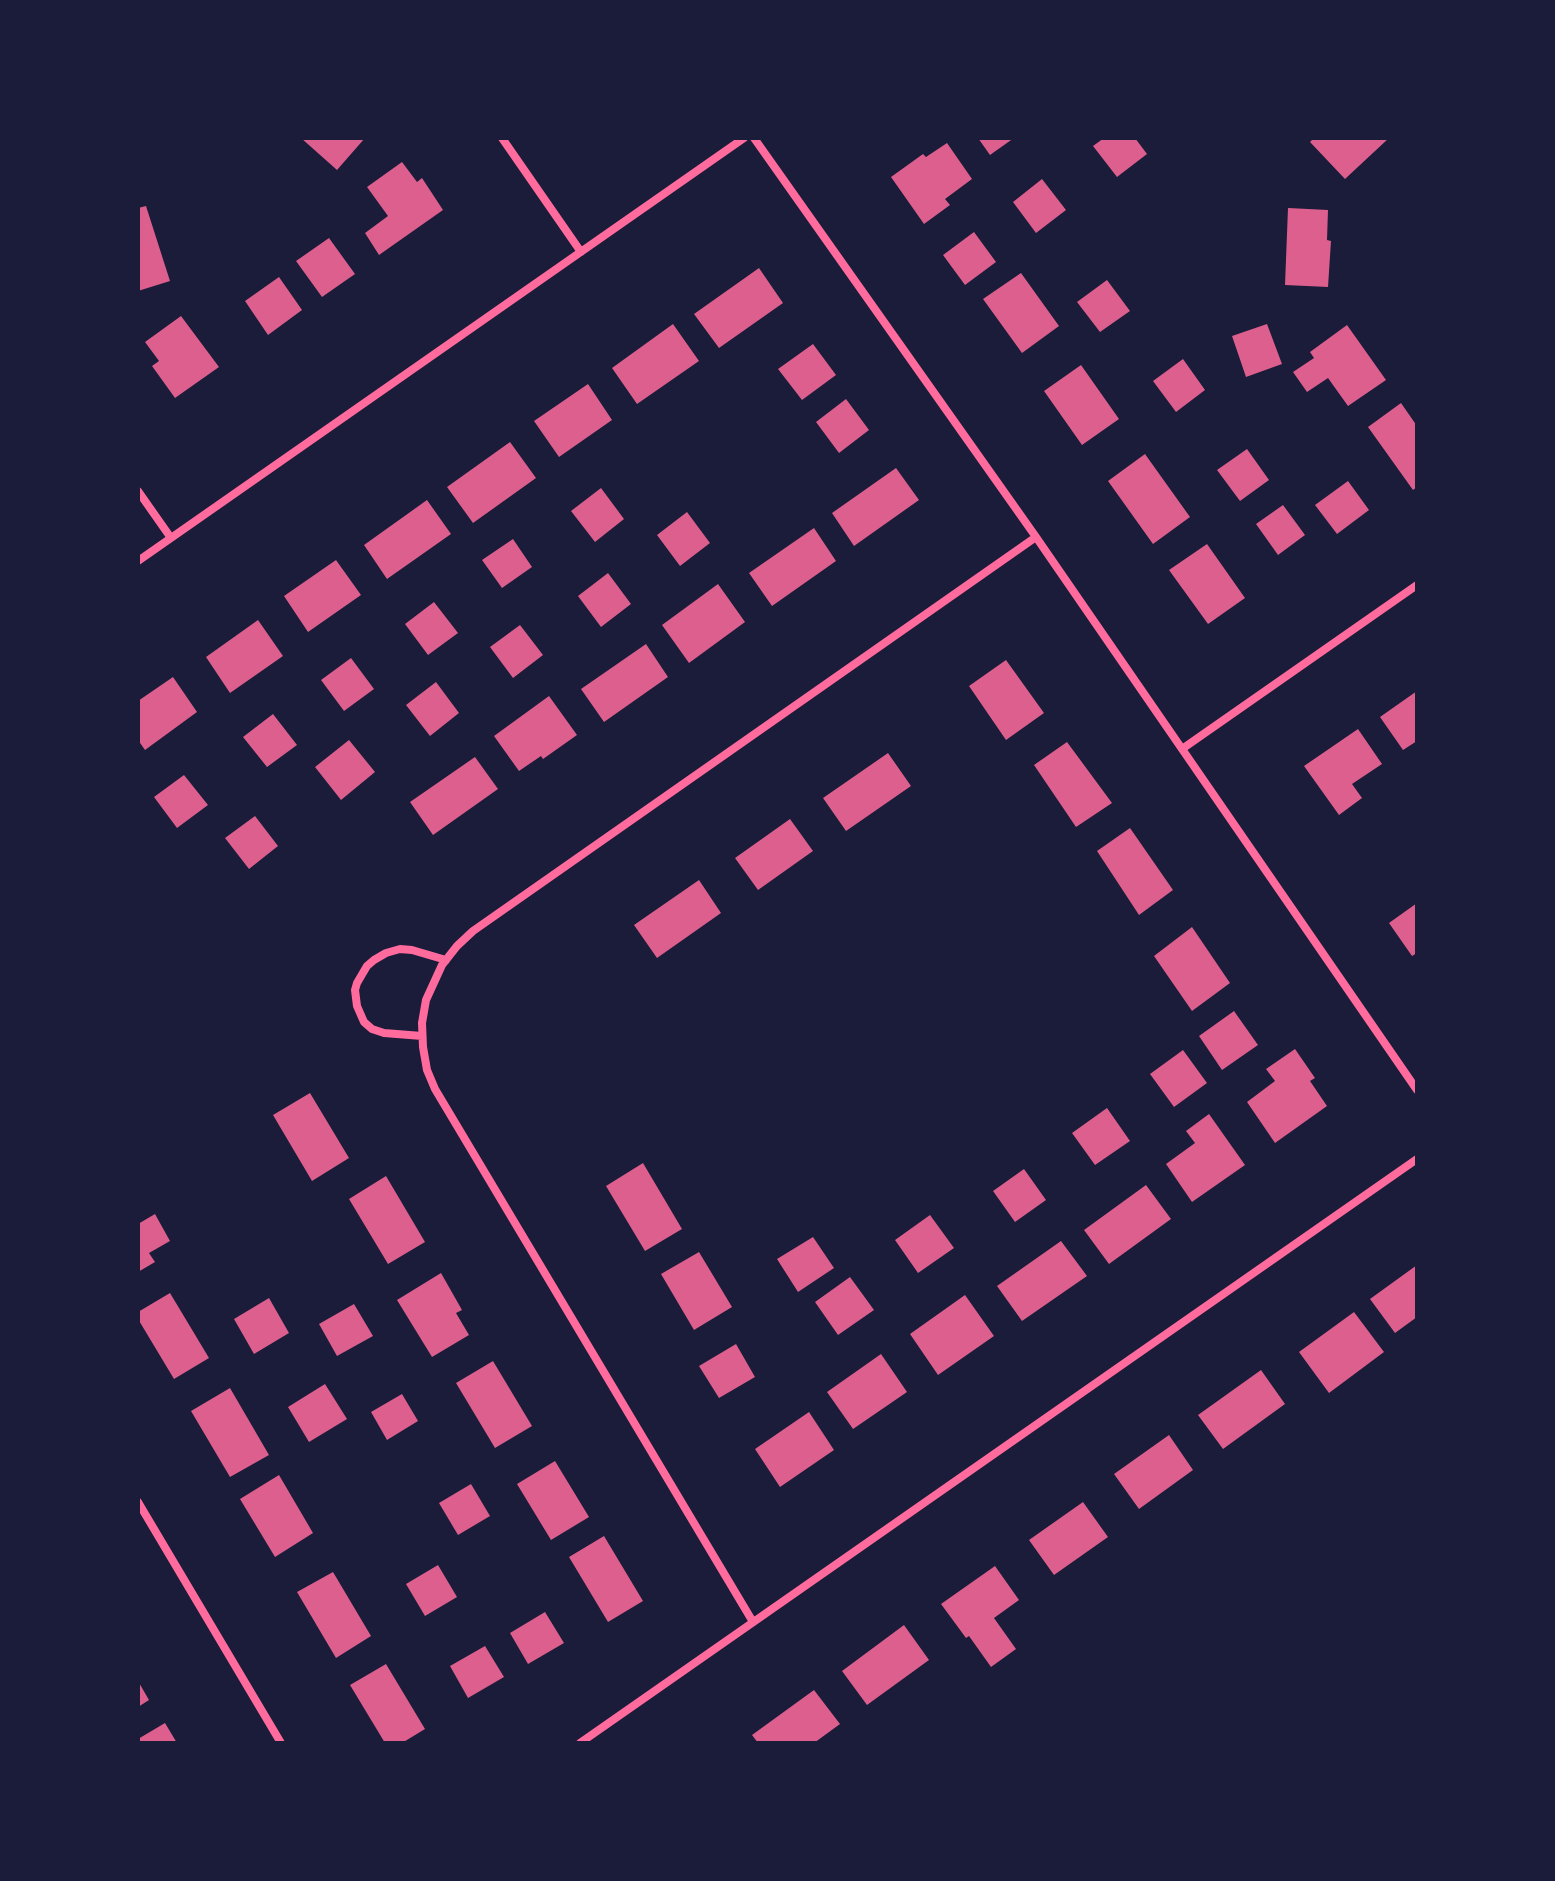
<!DOCTYPE html>
<style>
body{margin:0}
#map{position:relative;width:1555px;height:1881px;overflow:hidden;background:#1b1b3a;font-family:Poppins,sans-serif}
canvas{display:block}
.frame{position:absolute;inset:0;border:140px solid #1b1b3a;pointer-events:none}
</style>
<div id="map">
<canvas width="1555" height="1881"></canvas>
<div class="frame"></div>
</div>
<script>
const ctx = document.querySelector('canvas').getContext('2d');
ctx.lineJoin = 'round';
function paint(path, color) { ctx.fillStyle = color; ctx.fill(path, 'evenodd'); }
const toPath = rows => new Path2D(rows.map(r => 'M' + r).join(''));
function strokePath(path, color, width, dash) { ctx.strokeStyle = color; ctx.lineWidth = width; ctx.lineCap = dash ? 'butt' : 'round'; ctx.setLineDash(dash || []); ctx.stroke(path); }
const building = toPath([
 [301,138,365,138,337,170],
 [978,138,1014,138,990,155],
 [1104,138,1135,138,1147,154,1117,177,1093,146],
 [1314,138,1389,138,1345,179,1310,142],
 [947,143,972,179,945,199,950,205,924,224,891,177,923,154,926,157],
 [402,162,417,182,422,178,443,210,379,255,365,233,388,216,367,187],
 [1042,179,1066,210,1036,233,1013,202],
 [146,206,170,281,138,291,138,208],
 [1288,208,1328,210,1327,240,1331,241,1328,287,1285,285],
 [974,232,996,262,965,285,943,255],
 [329,238,355,274,322,297,296,261],
 [759,268,783,303,719,348,694,314],
 [1021,273,1059,326,1022,353,983,299],
 [279,277,302,310,268,335,245,301],
 [1107,280,1130,311,1100,332,1077,302],
 [181,316,219,367,175,398,152,366,159,361,145,342],
 [673,324,699,361,637,404,612,368],
 [1267,324,1282,364,1246,377,1232,336],
 [1347,325,1386,380,1348,406,1328,378,1307,392,1293,372,1314,358,1310,352],
 [813,344,836,375,802,400,778,369],
 [1183,359,1205,390,1176,412,1153,381],
 [1081,365,1119,419,1082,445,1044,391],
 [588,384,612,420,559,457,534,421],
 [846,399,869,430,839,453,816,422],
 [1401,403,1417,426,1417,487,1413,490,1368,427],
 [510,442,536,478,473,523,447,487],
 [1247,449,1269,480,1240,501,1217,470],
 [1145,454,1190,517,1153,544,1108,481],
 [896,468,919,500,854,546,832,513],
 [1348,481,1369,510,1337,534,1315,505],
 [601,488,624,519,595,542,571,511],
 [427,500,451,534,387,579,364,545],
 [1283,505,1305,535,1278,555,1256,524],
 [687,512,710,543,680,566,657,535],
 [814,528,836,561,772,606,749,573],
 [513,539,532,567,502,588,482,560],
 [1207,544,1245,598,1208,624,1169,570],
 [336,560,361,595,308,632,284,596],
 [608,573,631,604,601,627,578,596],
 [718,584,745,622,689,663,662,625],
 [434,602,458,633,428,655,405,624],
 [258,620,283,656,230,693,206,657],
 [520,625,543,655,513,678,490,647],
 [646,644,668,677,604,722,581,689],
 [351,658,374,689,344,711,321,680],
 [1006,660,1044,713,1006,740,969,686],
 [173,677,197,712,145,750,138,740,138,701],
 [436,682,459,713,430,736,406,705],
 [1417,691,1417,741,1403,750,1380,717],
 [549,696,577,735,543,759,541,756,519,771,494,736],
 [273,714,297,745,267,767,243,737],
 [1358,729,1382,764,1352,784,1362,798,1339,815,1304,766],
 [349,740,375,772,341,800,315,767],
 [1067,742,1112,803,1076,827,1034,765],
 [888,753,911,786,846,831,823,798],
 [475,757,498,789,433,835,410,802],
 [184,775,208,805,177,828,154,797],
 [255,816,278,846,249,869,225,838],
 [790,819,813,851,758,890,735,858],
 [1130,828,1173,890,1139,915,1097,851],
 [699,880,721,913,657,958,634,925],
 [1417,903,1417,953,1412,956,1389,923],
 [1192,927,1230,983,1192,1011,1154,956],
 [1234,1011,1258,1045,1222,1070,1199,1036],
 [1295,1049,1315,1078,1310,1081,1327,1106,1275,1143,1247,1102,1275,1081,1266,1069],
 [1183,1050,1207,1083,1174,1107,1150,1074],
 [310,1093,349,1158,312,1181,273,1115],
 [1107,1108,1130,1141,1095,1165,1072,1133],
 [1209,1114,1245,1165,1192,1202,1166,1164,1195,1143,1186,1131],
 [643,1163,682,1229,645,1251,606,1186],
 [1024,1169,1046,1200,1015,1222,993,1191],
 [386,1176,425,1242,388,1264,349,1199],
 [1146,1185,1171,1219,1109,1264,1084,1230],
 [155,1214,170,1241,149,1253,155,1262,138,1272,138,1224],
 [930,1215,954,1248,918,1273,895,1240],
 [813,1237,834,1268,798,1292,777,1259],
 [1061,1241,1087,1276,1022,1321,997,1286],
 [699,1252,732,1307,694,1330,661,1274],
 [1417,1265,1417,1317,1395,1333,1370,1299],
 [441,1273,462,1310,456,1313,469,1335,432,1357,397,1300],
 [850,1277,874,1310,838,1335,815,1302],
 [170,1293,209,1358,174,1379,138,1319,138,1312],
 [965,1295,994,1336,938,1375,910,1334],
 [269,1298,289,1333,254,1354,234,1319],
 [354,1304,373,1336,337,1356,319,1324],
 [1354,1312,1384,1352,1329,1393,1299,1352],
 [736,1344,755,1377,719,1398,699,1366],
 [881,1354,907,1392,853,1429,827,1392],
 [493,1361,532,1426,495,1448,456,1383],
 [1261,1370,1285,1404,1223,1449,1198,1415],
 [325,1384,347,1419,309,1442,288,1407],
 [230,1388,269,1455,230,1477,191,1411],
 [402,1394,418,1421,387,1440,371,1412],
 [809,1412,834,1450,780,1487,755,1449],
 [1169,1435,1193,1470,1139,1509,1114,1474],
 [555,1461,589,1517,551,1540,517,1484],
 [279,1475,313,1533,275,1557,240,1499],
 [471,1484,490,1516,458,1535,439,1503],
 [1083,1502,1108,1537,1054,1575,1029,1540],
 [604,1536,643,1601,608,1622,569,1557],
 [438,1565,457,1597,425,1616,406,1584],
 [995,1566,1019,1600,994,1618,1016,1649,991,1667,969,1636,966,1638,941,1604],
 [333,1572,371,1636,336,1658,297,1592],
 [545,1612,564,1643,528,1664,510,1633],
 [904,1625,929,1660,867,1705,842,1671],
 [485,1646,504,1677,468,1698,450,1666],
 [386,1664,425,1729,402,1743,385,1743,350,1685],
 [138,1681,149,1700,138,1707],
 [814,1690,840,1724,814,1743,758,1743,752,1735],
 [165,1723,177,1743,138,1743,138,1739]
]);
const minor = toPath([
 [502,138,581,252],
 [754,138,1036,537,1417,1090],
 [138,491,171,538],
 [138,561,744,138],
 [1182,749,1417,585],
 [422,1036,384,1033,372,1029,364,1022,357,1006,355,990,357,983,367,966,374,960,386,953,400,949,412,950,446,960],
 [138,1502,281,1743],
 [753,1622,435,1089,427,1070,423,1047,422,1023,426,1000,442,965,457,946,473,931,1036,537],
 [580,1743,1417,1159]
]);
paint(building, '#dd5f8e');
strokePath(minor, '#ff6b9d', 8);
</script>
